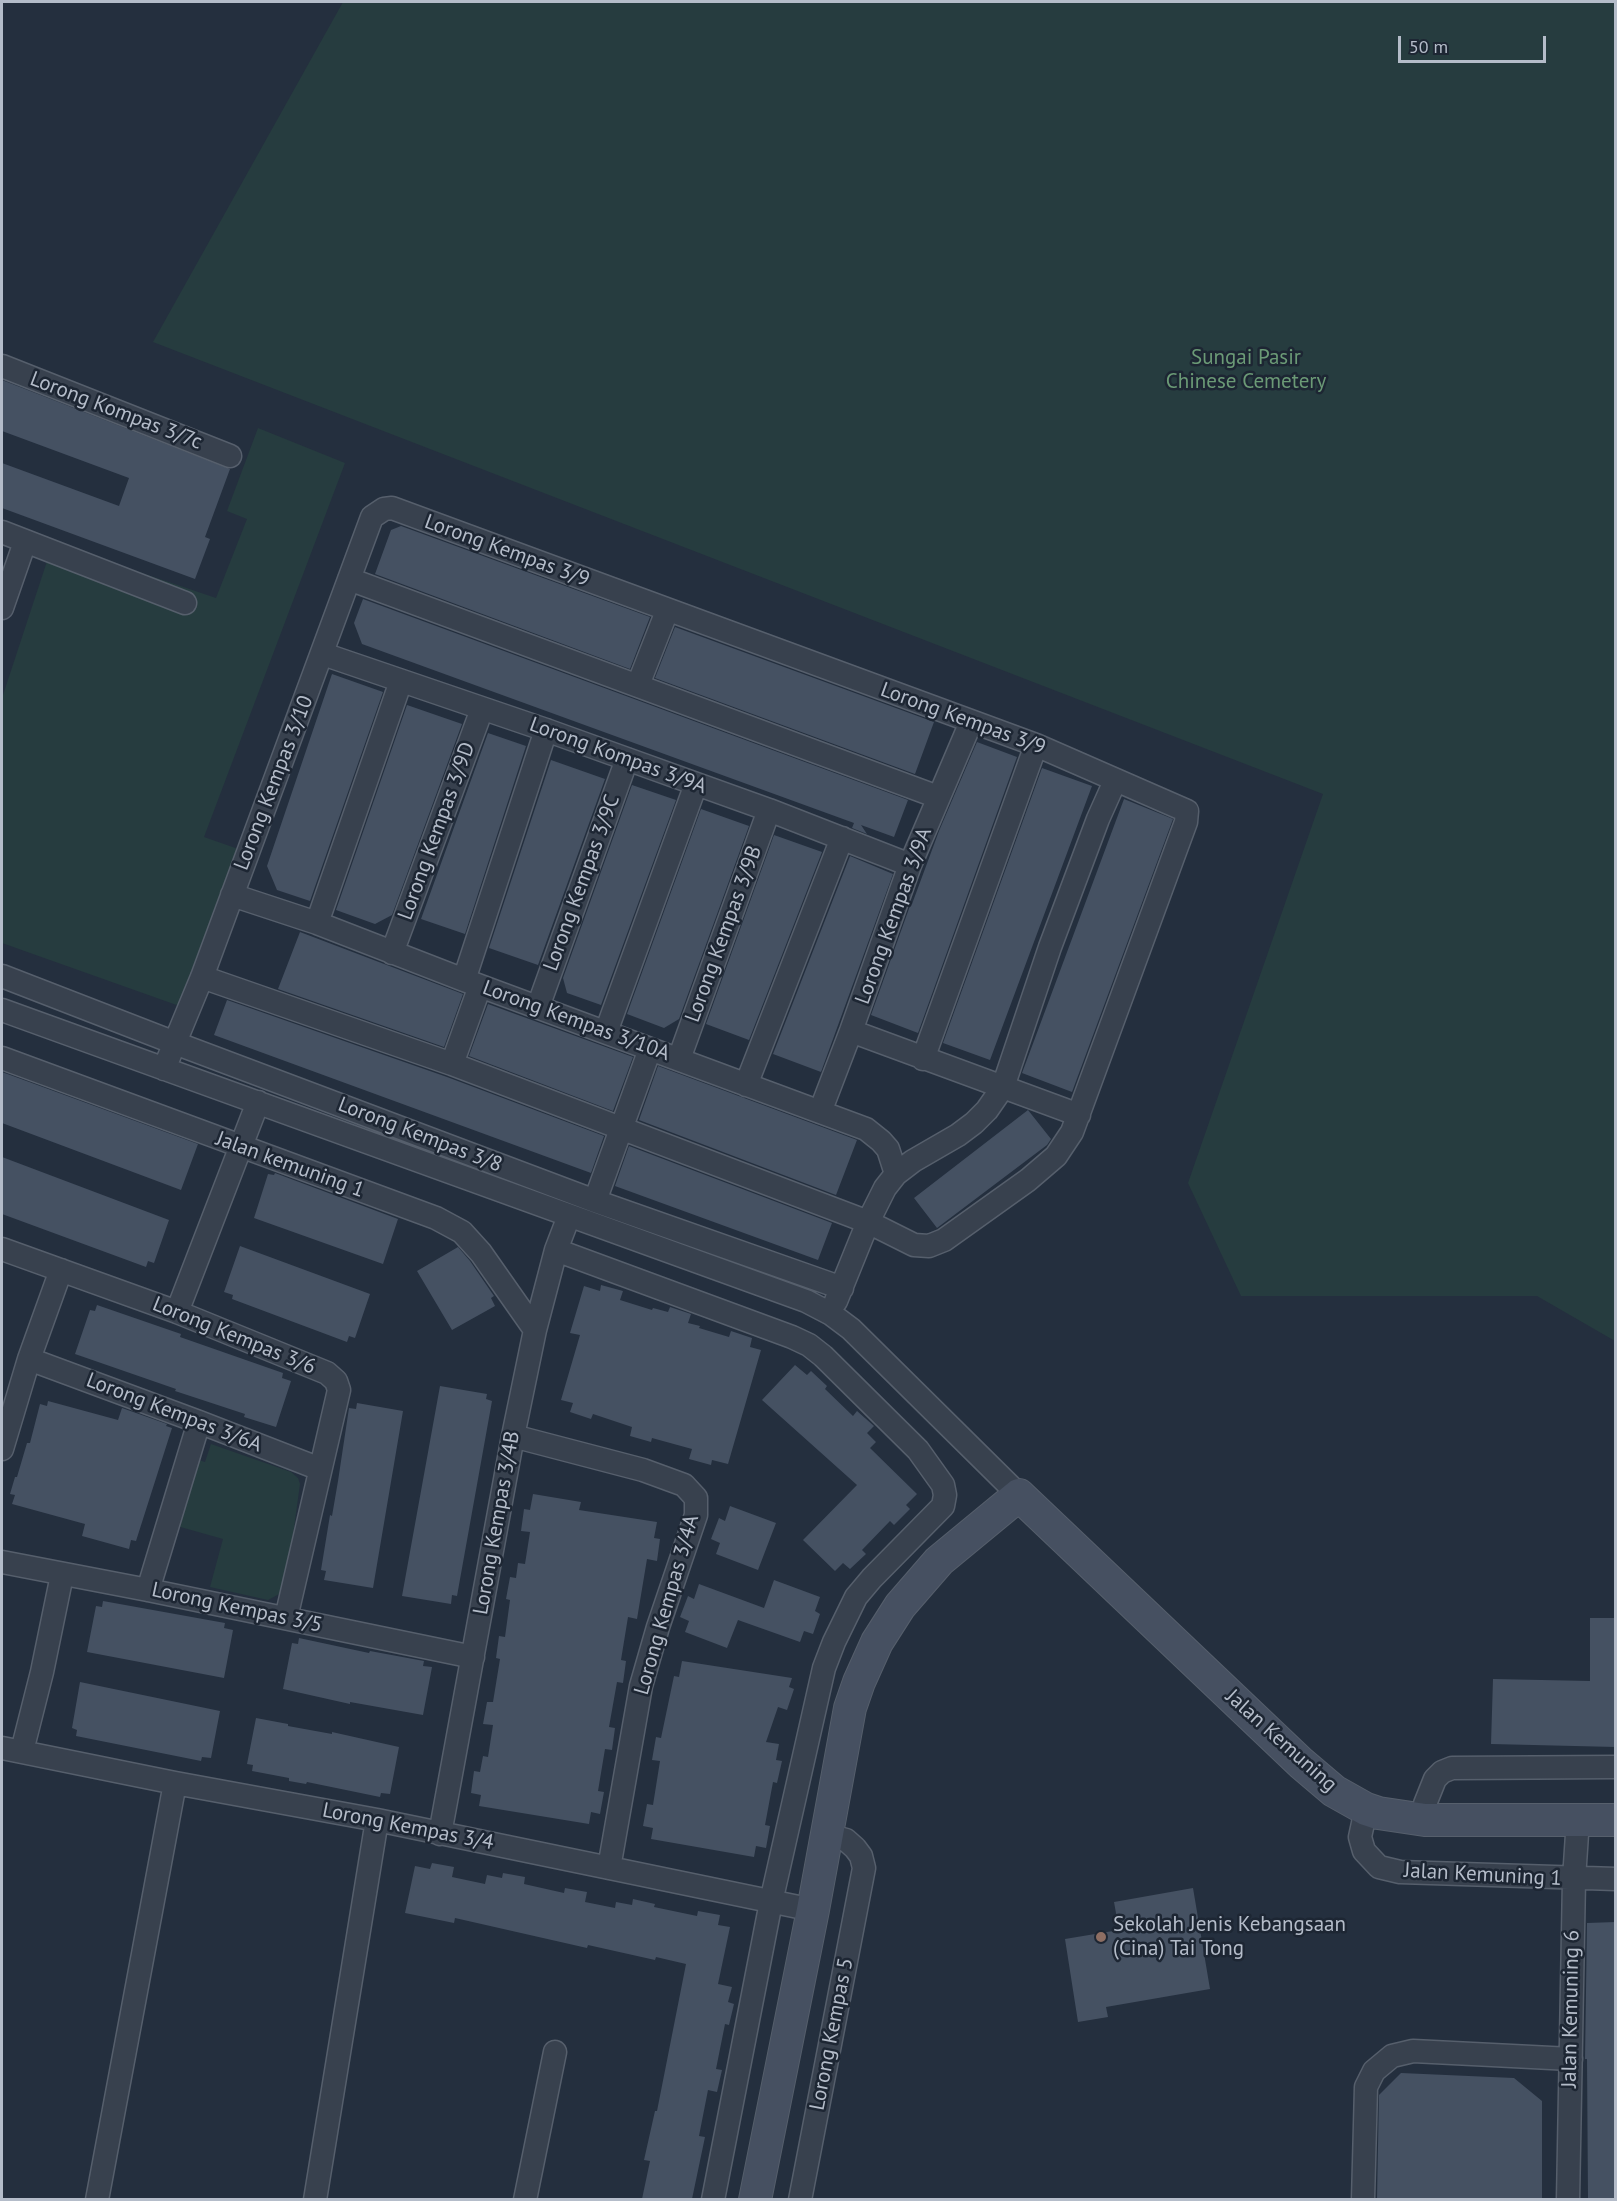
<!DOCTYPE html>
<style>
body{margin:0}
#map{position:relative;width:1617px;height:2201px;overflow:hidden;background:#242f3e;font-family:"PT Sans",sans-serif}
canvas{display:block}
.frame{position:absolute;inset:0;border:3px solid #b4bcc9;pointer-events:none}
.scale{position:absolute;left:1398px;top:36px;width:148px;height:27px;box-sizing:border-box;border:3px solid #b4bcc9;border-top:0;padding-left:8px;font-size:18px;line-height:21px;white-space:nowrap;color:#b4bcc9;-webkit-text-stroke:4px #1d2633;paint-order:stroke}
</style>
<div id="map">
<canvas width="1617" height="2201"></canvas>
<div class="frame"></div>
<div class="scale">50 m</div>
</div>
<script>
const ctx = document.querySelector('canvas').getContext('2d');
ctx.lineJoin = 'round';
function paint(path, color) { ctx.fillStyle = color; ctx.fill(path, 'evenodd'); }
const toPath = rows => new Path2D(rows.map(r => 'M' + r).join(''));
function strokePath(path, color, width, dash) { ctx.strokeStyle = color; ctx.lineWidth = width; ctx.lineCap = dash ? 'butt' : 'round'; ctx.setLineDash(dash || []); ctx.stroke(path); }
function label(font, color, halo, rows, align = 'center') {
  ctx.font = font + ' "PT Sans",sans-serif'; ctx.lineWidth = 5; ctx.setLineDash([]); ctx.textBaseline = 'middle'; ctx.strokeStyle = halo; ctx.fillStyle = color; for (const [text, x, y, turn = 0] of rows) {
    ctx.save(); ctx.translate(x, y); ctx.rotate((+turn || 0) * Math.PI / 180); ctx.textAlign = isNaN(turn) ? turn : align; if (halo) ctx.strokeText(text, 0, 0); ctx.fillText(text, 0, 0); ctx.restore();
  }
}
const green = toPath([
 [343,2,1615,2,1615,1341,1537,1296,1241,1296,1188,1183,1323,794,153,342],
 [258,428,345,463,204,837,244,851,185,1008,2,943,2,698,53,543,216,598,247,519,227,511],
 [211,1444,291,1472,298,1478,300,1484,286,1586,281,1593,268,1600,210,1587,223,1539,177,1526,195,1459,205,1462]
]);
const building = toPath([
 [2,380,230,469,205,537,210,539,195,579,2,508,2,463,119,506,129,478,2,431],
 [401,526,650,617,630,669,375,574,391,530],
 [363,599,908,800,894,837,861,825,867,834,852,828,854,823,362,644,354,623],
 [675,627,934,722,915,774,655,678],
 [332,674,383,692,310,901,277,890,267,866],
 [407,705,462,724,392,915,375,924,336,910],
 [488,733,526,746,465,934,421,919],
 [977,742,1017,757,918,1033,871,1015,911,903,912,904,939,831],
 [551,760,605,779,538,965,489,948],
 [1042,768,1092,786,990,1060,943,1043],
 [632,785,676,800,601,1005,567,993,563,978],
 [1124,799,1173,819,1072,1092,1022,1073],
 [701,809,749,826,679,1019,664,1028,627,1014],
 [774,835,822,852,749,1040,706,1024],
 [850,856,893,874,821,1072,773,1054],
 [300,932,463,994,444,1047,278,989],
 [227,1000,447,1077,604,1136,591,1173,214,1035],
 [488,1004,633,1057,613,1111,469,1056],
 [658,1066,857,1140,836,1195,639,1120],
 [2,1072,198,1144,181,1190,2,1123],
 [1028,1110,1051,1139,1047,1145,937,1228,914,1198],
 [629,1146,832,1223,818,1260,615,1186],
 [2,1157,169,1220,154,1263,148,1261,146,1267,2,1214],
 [275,1173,398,1219,383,1264,254,1218,268,1174,274,1175],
 [240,1246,370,1294,355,1338,349,1336,347,1342,232,1299,233,1295,224,1292],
 [458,1247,470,1261,494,1296,491,1298,495,1306,452,1330,417,1271],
 [601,1285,623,1291,620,1300,652,1310,653,1308,668,1312,670,1307,691,1314,688,1323,700,1326,699,1328,729,1337,731,1331,752,1338,750,1347,761,1350,728,1464,712,1460,711,1465,689,1459,692,1449,652,1438,651,1442,630,1436,632,1427,593,1414,591,1419,570,1412,573,1403,561,1400,580,1335,570,1333,584,1286,600,1291],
 [97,1305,181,1334,180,1337,283,1373,282,1378,291,1381,276,1427,244,1417,245,1414,175,1391,176,1389,75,1354,90,1310,95,1311],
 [795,1365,807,1375,811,1371,827,1386,825,1389,853,1416,857,1411,874,1426,867,1433,876,1442,870,1448,917,1494,906,1505,910,1509,894,1525,890,1521,862,1550,866,1554,850,1569,843,1563,835,1571,803,1540,857,1485,762,1400],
 [440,1386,487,1394,486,1399,492,1401,457,1596,452,1595,451,1604,402,1596],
 [48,1401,118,1420,122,1408,167,1424,166,1426,172,1428,136,1541,131,1540,129,1549,82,1536,85,1524,12,1504,15,1495,10,1494,15,1477,17,1477,27,1443,30,1443,40,1404,47,1406],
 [357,1403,403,1411,373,1588,324,1580,326,1571,321,1570,330,1515,332,1516,338,1481,349,1408,356,1409],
 [533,1494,581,1502,579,1510,657,1522,654,1538,660,1539,657,1561,647,1559,637,1619,628,1617,621,1660,626,1661,623,1683,617,1682,609,1727,615,1728,612,1750,605,1749,598,1791,604,1792,600,1814,591,1812,589,1824,479,1806,481,1795,471,1793,474,1771,480,1772,483,1756,488,1757,493,1725,483,1724,487,1702,493,1702,500,1659,496,1658,499,1636,505,1637,510,1600,506,1599,510,1577,516,1578,518,1563,525,1564,530,1532,521,1531,524,1509,530,1510],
 [730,1506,776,1523,758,1570,716,1554,720,1543,711,1539,719,1518,725,1521],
 [774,1580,820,1597,815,1611,820,1614,813,1634,804,1631,800,1642,738,1620,727,1648,685,1632,689,1621,680,1617,688,1596,694,1599,699,1584,764,1608],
 [103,1601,225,1623,224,1628,233,1630,224,1678,87,1652,96,1606,102,1607],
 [1590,1618,1616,1618,1616,1747,1491,1744,1493,1679,1590,1681],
 [299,1638,369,1653,370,1651,424,1661,423,1666,432,1667,423,1715,350,1702,350,1704,283,1689,292,1643,298,1644],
 [682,1661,792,1678,789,1687,794,1689,787,1710,778,1707,766,1742,779,1744,776,1760,782,1761,777,1783,773,1782,765,1825,770,1826,766,1848,756,1846,754,1857,651,1839,653,1828,643,1826,647,1804,653,1805,660,1761,652,1760,656,1737,661,1738,674,1676,679,1677],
 [80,1682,220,1711,211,1758,202,1757,201,1761,76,1736,77,1730,72,1728],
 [256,1718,288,1724,288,1726,332,1734,332,1732,399,1747,390,1794,381,1793,380,1797,307,1782,306,1784,289,1781,289,1778,252,1771,253,1765,247,1764],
 [432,1863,454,1867,452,1877,485,1884,487,1875,502,1878,503,1873,525,1877,524,1884,564,1893,565,1888,587,1892,585,1902,615,1908,616,1902,632,1905,633,1899,655,1904,654,1907,697,1916,698,1911,720,1915,718,1925,730,1927,718,1984,732,1987,728,2002,734,2004,729,2025,725,2024,716,2069,722,2070,717,2092,708,2090,699,2136,705,2137,692,2199,642,2199,650,2161,644,2160,655,2111,657,2111,686,1964,656,1957,655,1960,588,1945,587,1948,455,1918,454,1923,405,1913,415,1866,430,1869],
 [1193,1888,1210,1989,1106,2007,1108,2017,1078,2022,1065,1939,1119,1930,1114,1902],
 [1616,1922,1616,2199,1588,2199,1587,2059,1585,2059,1587,1923],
 [1401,2073,1514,2078,1542,2101,1542,2199,1377,2199,1379,2095]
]);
const street = toPath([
 [2,366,230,456],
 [2,532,185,603],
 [349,579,938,797],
 [2,608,25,542],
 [323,654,546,730,769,810,910,865],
 [638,685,667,611],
 [232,895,317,923,464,980,866,1129,881,1141,888,1149,896,1174],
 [317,923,401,681],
 [392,953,482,709],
 [2,976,175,1043,595,1201,842,1288],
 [464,980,546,730],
 [538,1007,627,759],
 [2,1010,806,1301,831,1314,851,1329,1019,1495],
 [851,1031,1079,1115],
 [606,1032,696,784],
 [2,1058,436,1218,462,1232,481,1253,535,1330],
 [679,1059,769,810],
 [923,1059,1036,745],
 [452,1064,480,986],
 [164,1069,202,977,372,517,384,509,392,508,1036,745,1187,811,1186,822,1072,1132,1056,1156,1028,1180,944,1240,929,1246,914,1245,868,1222,452,1064,202,977],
 [746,1085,842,838],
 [820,1112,851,1031,910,865,971,722],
 [595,1201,650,1049],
 [2,1249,177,1312,327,1373,336,1381,339,1390,286,1618],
 [556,1250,792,1337,809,1345,823,1356,918,1450,943,1485,945,1495,943,1506,872,1578,856,1597,834,1642,824,1668,771,1902,713,2200],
 [836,1301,868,1222,885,1188,896,1174,913,1161,958,1135,974,1123,987,1110,1003,1087,1050,947,1098,819,1115,781],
 [177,1312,258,1102],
 [29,1359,199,1422,320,1469],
 [513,1436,643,1470,684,1485,696,1498,696,1515,658,1627,641,1686,609,1868],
 [2,1449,29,1359,61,1270],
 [2,1562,148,1590,473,1657],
 [148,1590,199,1422],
 [2,1748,175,1783,377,1820,813,1910],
 [22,1751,42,1672,62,1575],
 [1366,1809,1360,1837,1364,1851,1379,1867,1400,1872,1616,1879],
 [1425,1820,1425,1804,1435,1779,1442,1772,1452,1768,1616,1767],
 [440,1834,513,1436,535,1330,556,1250,569,1216],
 [97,2200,175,1783],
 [315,2200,377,1820],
 [525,2200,555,2052],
 [800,2200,864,1868,861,1856,855,1848,846,1840,827,1835],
 [1363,2200,1366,2087,1374,2071,1392,2056,1413,2051,1571,2059],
 [1568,2200,1574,1879,1578,1819]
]);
const secondary = toPath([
 [755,2200,813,1910,850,1708,859,1682,877,1642,900,1606,939,1561,1019,1495,1301,1763,1334,1791,1366,1809,1378,1813,1425,1820,1616,1820]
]);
const markers = [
 [1101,1937,6,"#8d6e63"]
];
const parkNames = [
 ["Sungai Pasir",1246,358],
 ["Chinese Cemetery",1246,382]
];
const streetNames = [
 ["Lorong Kompas 3/7c",116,411,21],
 ["Lorong Kempas 3/9",507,551,20],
 ["Lorong Kempas 3/9",963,719,20],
 ["Lorong Kompas 3/9A",618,756,20],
 ["Lorong Kempas 3/10",274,783,-69],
 ["Lorong Kempas 3/9D",437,831,-70],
 ["Lorong Kempas 3/9C",582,883,-70],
 ["Lorong Kempas 3/9A",894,916,-70],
 ["Lorong Kempas 3/9B",724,934,-70],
 ["Lorong Kempas 3/10A",576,1021,20],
 ["Lorong Kempas 3/8",420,1135,21],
 ["Jalan kemuning 1",290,1165,20],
 ["Lorong Kempas 3/6",234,1336,22],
 ["Lorong Kempas 3/6A",174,1413,21],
 ["Lorong Kempas 3/4B",497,1523,-80],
 ["Lorong Kempas 3/4A",667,1605,-74],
 ["Lorong Kempas 3/5",237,1608,12],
 ["Jalan Kemuning",1281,1741,42],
 ["Lorong Kempas 3/4",408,1827,11],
 ["Jalan Kemuning 1",1483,1875,3],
 ["Jalan Kemuning 6",1571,2009,-89],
 ["Lorong Kempas 5",832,2034,-79]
];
const poiNames = [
 ["Sekolah Jenis Kebangsaan",1113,1925],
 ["(Cina) Tai Tong",1113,1949]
];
paint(green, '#263c3f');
paint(building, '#455162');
strokePath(street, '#565f6c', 25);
strokePath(secondary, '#565f6c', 34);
strokePath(street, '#38414e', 22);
strokePath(secondary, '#465061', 32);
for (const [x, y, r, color] of markers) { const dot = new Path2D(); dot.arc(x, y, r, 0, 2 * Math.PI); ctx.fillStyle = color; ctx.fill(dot); strokePath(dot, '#1d2633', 2); }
label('21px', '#6b9a76', '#1d2633', parkNames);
label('21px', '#b4bcc9', '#1d2633', streetNames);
label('21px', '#b4bcc9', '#1d2633', poiNames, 'left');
</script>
